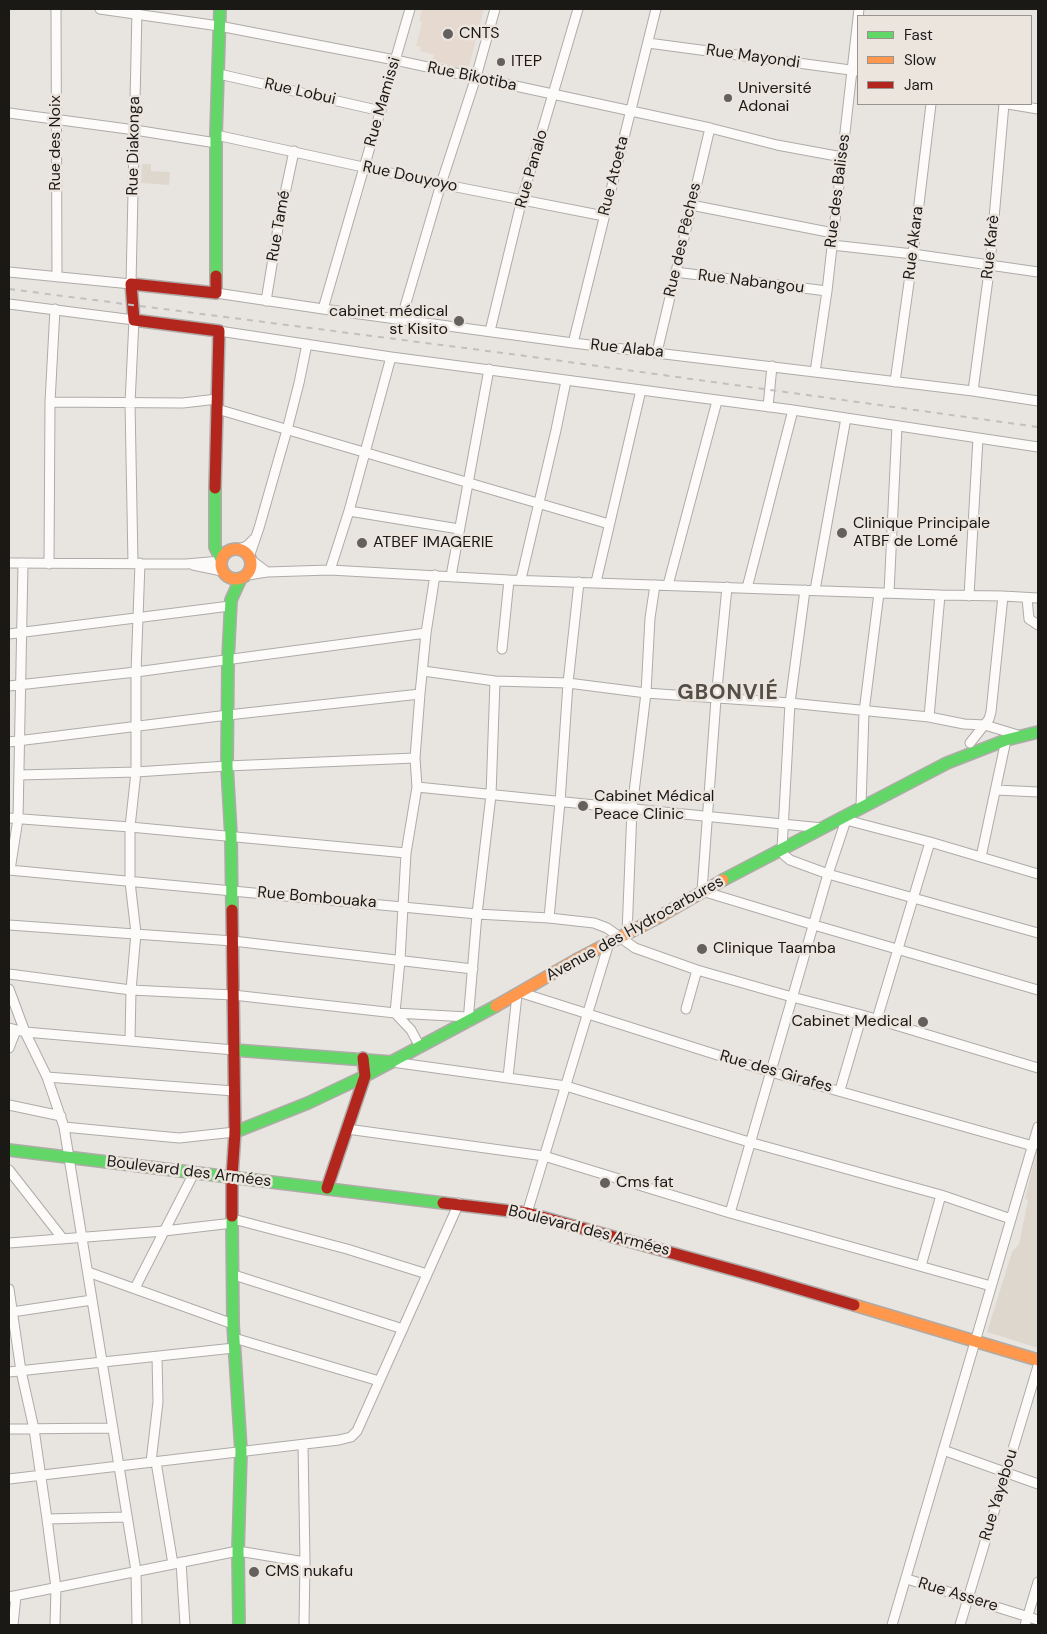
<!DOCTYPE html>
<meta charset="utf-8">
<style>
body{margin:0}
#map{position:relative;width:1047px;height:1634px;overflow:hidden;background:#e8e5e1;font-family:"DM Sans",sans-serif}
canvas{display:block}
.frame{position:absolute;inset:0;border:10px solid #1b1916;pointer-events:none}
.legend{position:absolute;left:857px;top:15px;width:175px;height:90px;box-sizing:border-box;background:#ebe5de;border:1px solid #98938e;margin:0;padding:6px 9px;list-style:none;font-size:15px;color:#1b1916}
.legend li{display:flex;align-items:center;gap:10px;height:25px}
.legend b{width:25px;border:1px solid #98938e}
</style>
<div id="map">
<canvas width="1047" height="1634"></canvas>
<div class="frame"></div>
<ul class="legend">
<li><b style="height:6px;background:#63d668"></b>Fast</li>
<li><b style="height:6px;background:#ff974d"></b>Slow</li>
<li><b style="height:6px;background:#b3261e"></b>Jam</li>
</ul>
</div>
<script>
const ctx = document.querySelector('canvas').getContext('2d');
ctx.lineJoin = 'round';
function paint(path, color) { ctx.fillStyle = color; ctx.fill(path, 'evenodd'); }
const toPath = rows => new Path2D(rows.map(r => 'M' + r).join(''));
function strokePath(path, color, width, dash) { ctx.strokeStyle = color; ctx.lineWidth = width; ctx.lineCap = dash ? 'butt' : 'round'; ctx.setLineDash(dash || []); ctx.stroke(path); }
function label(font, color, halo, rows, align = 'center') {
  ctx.font = font + ' "DM Sans",sans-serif'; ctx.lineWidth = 5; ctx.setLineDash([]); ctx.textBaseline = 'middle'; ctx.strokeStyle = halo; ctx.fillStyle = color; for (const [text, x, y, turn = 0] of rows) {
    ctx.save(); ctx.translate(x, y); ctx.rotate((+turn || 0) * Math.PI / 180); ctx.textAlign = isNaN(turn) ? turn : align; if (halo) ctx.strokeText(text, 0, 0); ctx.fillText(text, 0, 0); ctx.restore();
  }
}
const built = toPath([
 [142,164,151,164,151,171,170,172,169,185,141,183],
 [1038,1145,1038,1348,987,1332,1012,1252,1019,1244,1028,1200,1025,1199]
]);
const medical = toPath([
 [422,9,484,9,468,70,433,61,434,55,420,51,421,47,416,46,422,22,419,21]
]);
const street = toPath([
 [56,9,57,277],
 [100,9,219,26,395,60,710,128,777,145,842,157],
 [648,43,858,71],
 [219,74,381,111],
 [1008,104,1038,109],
 [9,113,135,130,216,143],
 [216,135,441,184,604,216],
 [691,205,833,233],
 [832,245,913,254,1038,272],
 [9,272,131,284,137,10],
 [675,272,827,291],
 [216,293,323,309,573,343,973,391,1038,401],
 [266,301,279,222,294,151],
 [9,304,134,320,130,403,133,563],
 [323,309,410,9],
 [401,320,441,184,476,77,495,9],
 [219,331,391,357,793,410,1038,447],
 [490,331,522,199,578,9],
 [573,343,656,9],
 [657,352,710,128],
 [815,372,827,291,859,9],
 [895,382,913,254,931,104],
 [973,391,990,264,1004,104],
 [50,402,183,403,217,399],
 [768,407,772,366],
 [217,409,609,524],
 [349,511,459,529],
 [239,549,247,546,254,539],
 [249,557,259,528,287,430,299,383,307,344],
 [250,559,267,572],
 [9,563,186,564,221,561],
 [49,564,50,402,55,309],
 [193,565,222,571],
 [330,570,349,511,391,357],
 [248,575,267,572,330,570,509,580,940,595,1003,596,1038,598],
 [451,576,489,369],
 [521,579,556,430,566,381],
 [596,582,641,390],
 [668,585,717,401],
 [727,587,716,699,702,891,814,925,1038,990],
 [747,588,793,410],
 [805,590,790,703,782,849,784,855,790,860,828,874,1038,933],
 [815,590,846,418],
 [889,593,897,426],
 [969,596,978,438],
 [1027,598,1029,619,1038,625],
 [9,634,230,606],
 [502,649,509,580],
 [423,671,495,681,568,683,646,693,790,703,929,717,964,724,985,725,1021,736],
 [9,686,136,672,426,633],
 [929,717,940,595],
 [9,742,228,715,420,694],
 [970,743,989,719,991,712,1003,596],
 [19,775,136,772,227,766,415,758],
 [417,787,822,828],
 [996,790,1038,792],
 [861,806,864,712,879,593],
 [842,817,846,820,930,842,1038,874],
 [9,818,130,827,406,853],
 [981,857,1006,740],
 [9,870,477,914,549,918,594,923,607,928,635,948,697,970,792,997,862,1015,1038,1068],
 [10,870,18,819,23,563],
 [549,918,560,802,568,683,579,582],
 [9,925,233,941,473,969],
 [627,934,632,809,646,693,650,618,655,585],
 [9,974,131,990,233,995,395,1013,468,1017],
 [9,989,25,1032,47,1077,64,1127,136,1571,137,1625],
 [522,993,771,1072,1033,1146],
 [686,1009,697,970],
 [877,1019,930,842],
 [468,1022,477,914,491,795,495,681],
 [9,1028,25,1032,234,1050],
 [130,1041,131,990,136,933,130,882,130,827,136,772,136,672,140,563],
 [420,1047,411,1030,395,1013,400,960,406,853,417,787,415,758,420,694,426,633,435,575],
 [9,1048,16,1030],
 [392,1062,566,1086,749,1142,941,1195,1011,1219],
 [47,1077,234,1091],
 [508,1077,517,995],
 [840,1090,862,1015],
 [9,1105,61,1116],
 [64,1127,179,1138,235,1132],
 [347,1129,544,1156,730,1213,991,1286],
 [9,1170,63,1239],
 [527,1213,609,943],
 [730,1213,828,874,846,820],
 [233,1219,347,1249,427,1274],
 [9,1243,164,1231,233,1223],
 [921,1266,941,1195],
 [88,1272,233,1324],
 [234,1275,403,1329],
 [135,1288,194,1173],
 [9,1289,21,1371,34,1429,47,1519,56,1588,55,1625],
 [12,1312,92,1300],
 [234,1338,379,1381],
 [9,1372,234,1348],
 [9,1429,113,1428],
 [943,1450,1038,1484],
 [151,1462,158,1402,157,1357],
 [156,1462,173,1564],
 [9,1479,339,1440,351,1437,357,1431,459,1203],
 [47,1519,127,1517],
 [181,1562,185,1625],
 [907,1579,1038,1620],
 [9,1597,238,1551,305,1562,303,1445],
 [13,1625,16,1596],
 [304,1625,305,1562],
 [892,1625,1038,1127],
 [960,1625,1038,1366],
 [1025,1625,1038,1582]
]);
const fast = toPath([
 [216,276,216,135,220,9],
 [215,488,215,547,221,559],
 [723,880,947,763,1006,740,1038,732],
 [232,910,231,836,227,766,228,659,231,600,241,578],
 [234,1050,392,1062],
 [235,1132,308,1103,365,1076,496,1006],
 [9,1150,443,1203],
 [232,1216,233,1324,241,1451,238,1551,239,1625]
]);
const slow = toPath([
 '221 564a15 15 0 1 1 30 0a15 15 0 1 1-30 0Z',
 [496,1006,576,960,659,917,723,880],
 [854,1305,1038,1360]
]);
const jam = toPath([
 [215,488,219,331,134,320,131,284,216,293,216,276],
 [232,910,235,1132,232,1177,232,1216],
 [327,1188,365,1076,363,1058],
 [443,1203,527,1213,759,1277,854,1305]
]);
const rail = toPath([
 [9,289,511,354,1038,427]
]);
const markers = [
 [448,34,6,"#63605d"],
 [501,62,5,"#63605d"],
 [728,98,5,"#63605d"],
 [459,321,6,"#63605d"],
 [842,533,6,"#63605d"],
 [362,543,6,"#63605d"],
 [583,806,6,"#63605d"],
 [702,949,6,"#63605d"],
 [923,1022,6,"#63605d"],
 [605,1183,6,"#63605d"],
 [254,1572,6,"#63605d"]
];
const poiNames = [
 ["CNTS",459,34],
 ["ITEP",511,62],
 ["Université",738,89],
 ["Adonai",738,107],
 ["cabinet médical",448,312,"right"],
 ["st Kisito",448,330,"right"],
 ["Clinique Principale",853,524],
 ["ATBF de Lomé",853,542],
 ["ATBEF IMAGERIE",373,543],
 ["Cabinet Médical",594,797],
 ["Peace Clinic",594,815],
 ["Clinique Taamba",713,949],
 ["Cabinet Medical",912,1022,"right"],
 ["Cms fat",616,1183],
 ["CMS nukafu",265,1572]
];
const streetNames = [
 ["Rue Mayondi",753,57,8],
 ["Rue Bikotiba",472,77,12],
 ["Rue Lobui",300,92,13],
 ["Rue Mamissi",383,102,-74],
 ["Rue des Noix",56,143,-90],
 ["Rue Diakonga",134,146,-89],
 ["Rue Panalo",532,169,-74],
 ["Rue Atoeta",614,176,-76],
 ["Rue Douyoyo",410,177,12],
 ["Rue des Balises",838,191,-83],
 ["Rue Tamé",279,226,-80],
 ["Rue des Pêches",683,240,-77],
 ["Rue Akara",914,243,-83],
 ["Rue Karè",991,247,-84],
 ["Rue Nabangou",751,282,7],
 ["Rue Alaba",627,349,6],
 ["Rue Bombouaka",317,898,5],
 ["Avenue des Hydrocarbures",635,929,-29],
 ["Rue des Girafes",776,1072,16],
 ["Boulevard des Armées",189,1172,7],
 ["Boulevard des Armées",589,1231,14],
 ["Rue Yayebou",999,1495,-73],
 ["Rue Assere",958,1595,17]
];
const districtNames = [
 ["GBONVIÉ",728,693]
];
paint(built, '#ded7ce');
paint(medical, '#e6dad0');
strokePath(street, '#aeaba8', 11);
strokePath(fast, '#aeaba8', 14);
strokePath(slow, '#aeaba8', 14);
strokePath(jam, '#aeaba8', 14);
strokePath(street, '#fcfbfa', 9);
strokePath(fast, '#63d668', 11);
strokePath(slow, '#ff974d', 11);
strokePath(jam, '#b3261e', 11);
strokePath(rail, '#c0c0be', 2, [6, 6]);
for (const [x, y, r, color] of markers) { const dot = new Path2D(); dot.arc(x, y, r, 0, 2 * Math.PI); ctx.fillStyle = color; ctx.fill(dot); strokePath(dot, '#ebe5de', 2); }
label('16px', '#1b1916', '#ebe5de', poiNames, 'left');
label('16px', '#1b1916', '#ebe5de', streetNames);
ctx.letterSpacing = '1px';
label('bold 21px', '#534e48', '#ebe5de', districtNames);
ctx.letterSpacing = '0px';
</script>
